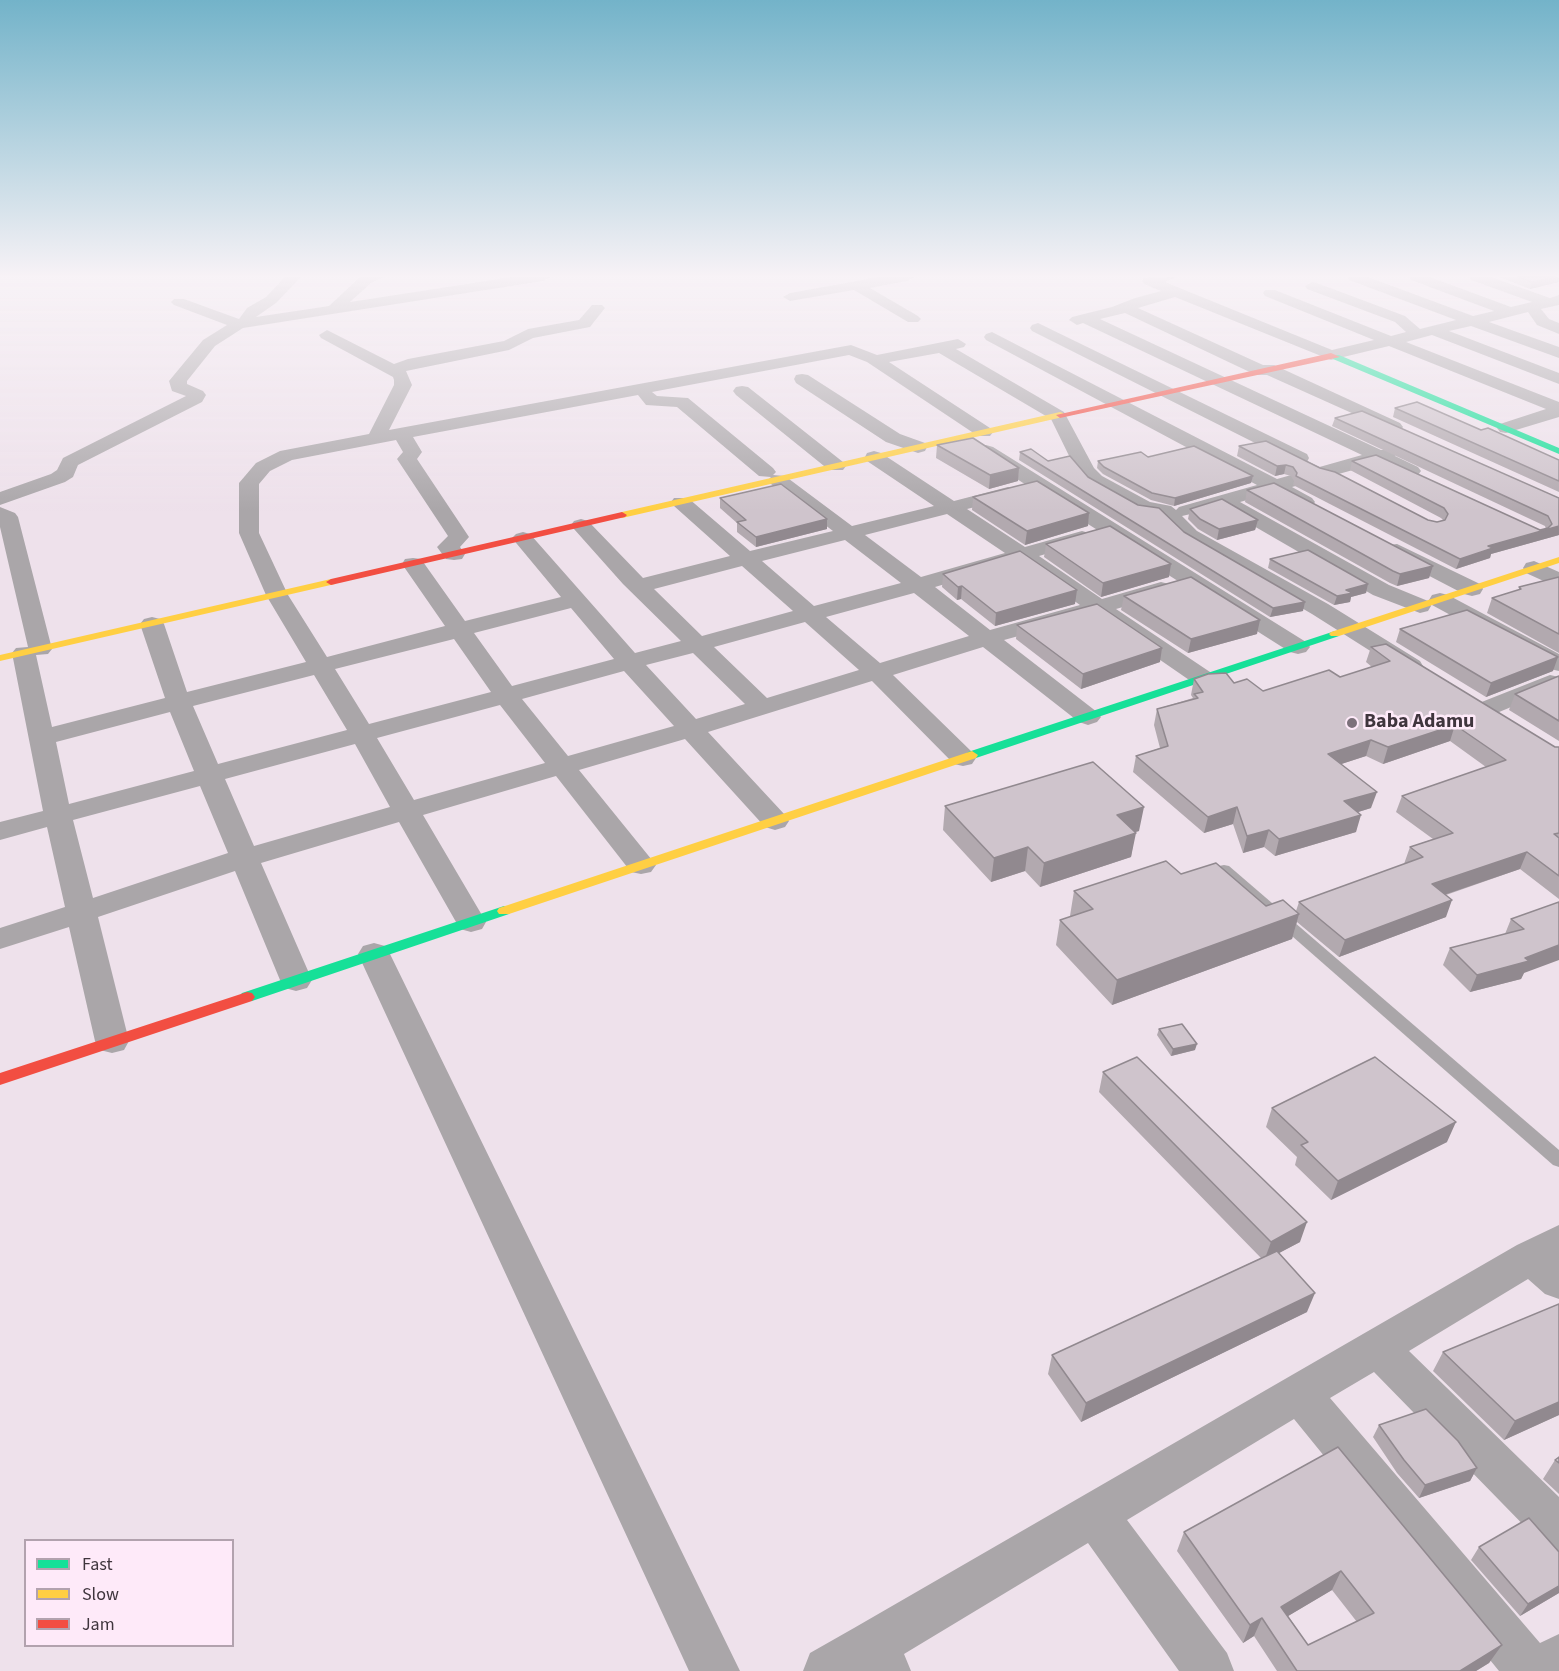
<!DOCTYPE html>
<style>
body{margin:0}
#map{position:relative;width:1559px;height:1671px;overflow:hidden;background:#eee1eb;font-family:"Source Sans 3",sans-serif}
canvas{display:block}
.legend{position:absolute;left:24px;top:1539px;width:210px;height:108px;box-sizing:border-box;background:#feeaf9;border:2px solid #b2a2ae;margin:0;padding:8px 10px;list-style:none;font-size:18px;color:#3f353d}
.legend li{display:flex;align-items:center;gap:12px;height:30px}
.legend b{width:30px;border:2px solid #b2a2ae}
</style>
<div id="map">
<canvas width="1559" height="1671"></canvas>
<ul class="legend">
<li><b style="height:8px;background:#16e098"></b>Fast</li>
<li><b style="height:8px;background:#ffcf43"></b>Slow</li>
<li><b style="height:8px;background:#f24e42"></b>Jam</li>
</ul>
</div>
<script>
const ctx = document.querySelector('canvas').getContext('2d');
ctx.lineJoin = 'round';
const toPath = rows => new Path2D(rows.map(r => 'M' + r).join(''));
function paint(path, color) { ctx.fillStyle = color; ctx.fill(path, 'evenodd'); }
function strokePath(path, color, width, dash) { ctx.strokeStyle = color; ctx.lineWidth = width; ctx.lineCap = dash ? 'butt' : 'round'; ctx.setLineDash(dash || []); ctx.stroke(path); }
function label(font, color, halo, rows, align = 'center') {
  ctx.font = font + ' "Source Sans 3",sans-serif'; ctx.lineWidth = 5; ctx.setLineDash([]); ctx.textBaseline = 'middle'; ctx.strokeStyle = halo; ctx.fillStyle = color; for (const [text, x, y, turn = 0] of rows) {
    ctx.save(); ctx.translate(x, y); ctx.rotate((+turn || 0) * Math.PI / 180); ctx.textAlign = isNaN(turn) ? turn : align; if (halo) ctx.strokeText(text, 0, 0); ctx.fillText(text, 0, 0); ctx.restore();
  }
}
const lane = toPath([
 [1224,865,1229,866,1559,1150,1559,1167,1553,1165,1219,872,1217,869,1219,866,1224,865]
]);
const street = toPath([
 [285,277,301,277,276,303,256,317,329,306,360,277,383,277,371,283,350,302,512,277,550,277,543,281,243,328,215,346,187,381,187,384,203,391,206,395,202,402,78,465,73,477,65,482,0,505,0,492,51,474,57,470,63,458,186,396,172,391,169,381,203,340,227,325,174,305,171,302,174,299,184,299,239,319,247,308,266,297,285,277],
 [879,277,914,277,907,281,870,288,918,316,921,319,918,322,908,322,854,290,790,301,783,297,790,293,879,277],
 [1176,277,1165,282,1332,350,1374,340,1265,296,1263,293,1265,290,1275,290,1391,336,1406,332,1395,322,1307,289,1305,286,1312,282,1317,283,1405,316,1420,329,1456,320,1349,280,1347,277,1368,277,1473,316,1494,311,1411,280,1409,277,1430,277,1511,307,1532,302,1471,280,1469,277,1491,277,1550,298,1559,295,1559,305,1541,309,1549,319,1559,323,1559,334,1537,325,1528,312,1489,322,1559,347,1559,358,1471,326,1449,331,1559,373,1559,384,1432,335,1406,342,1559,402,1559,417,1506,433,1500,432,1497,428,1500,424,1546,409,1389,346,1331,360,1175,297,1138,308,1263,365,1274,365,1400,423,1403,427,1400,431,1394,432,1267,375,1256,375,1125,313,1100,319,1381,450,1394,450,1396,454,1395,456,1418,467,1421,471,1418,475,1411,477,1378,463,1292,487,1312,498,1315,502,1312,506,1305,508,1272,493,1240,502,1389,585,1428,601,1431,606,1428,611,1420,613,1373,595,1221,507,1182,516,1197,531,1328,604,1420,661,1423,666,1420,671,1411,673,1402,671,1312,614,1183,539,1158,515,1138,512,1088,484,1076,470,1051,419,939,353,889,362,990,428,993,432,990,436,978,436,867,362,849,355,652,392,657,396,688,398,773,468,776,472,773,475,785,476,852,526,934,506,867,461,865,457,867,453,874,451,881,453,954,501,1008,487,1015,489,1018,493,1015,497,967,509,1025,547,1082,531,1089,533,1092,537,1089,541,1039,556,1102,599,1161,582,1169,584,1172,589,1169,594,1116,609,1213,674,1216,679,1213,684,1204,686,1195,684,1095,615,1004,640,1097,712,1101,717,1097,722,1088,725,1079,722,983,647,893,675,972,752,976,758,972,764,963,766,954,764,872,681,708,732,785,815,789,821,785,827,775,830,765,827,685,739,579,770,656,865,651,872,641,874,631,872,556,776,423,815,486,922,482,929,471,932,460,929,399,822,261,863,312,980,307,988,296,991,285,988,280,980,235,871,98,917,129,1041,124,1050,112,1053,100,1050,95,1041,69,927,0,949,0,928,65,907,47,827,0,840,0,822,43,811,12,653,16,648,28,647,0,527,0,507,15,513,18,517,52,649,48,654,36,655,52,727,165,698,140,624,144,619,152,617,160,619,164,624,187,692,306,662,266,595,239,533,239,483,256,463,280,451,369,434,394,385,394,380,393,377,321,338,319,335,327,330,394,364,408,359,504,341,528,329,579,320,592,305,602,305,605,308,590,327,533,338,509,350,406,371,412,385,389,430,851,345,877,355,958,339,966,344,964,347,956,349,1064,412,1094,468,1102,476,1150,502,1171,506,1176,510,1179,507,1257,485,986,340,984,337,986,334,992,332,1277,479,1362,455,1083,323,1077,325,1069,320,1072,317,1112,307,1135,298,1161,291,1144,284,1142,281,1144,278,1176,277],
 [638,395,646,405,677,407,759,476,771,477,768,480,771,484,833,531,750,551,688,498,674,498,671,502,674,506,730,556,643,578,588,521,581,519,574,521,571,525,574,529,623,584,681,641,635,653,530,534,523,532,516,534,512,538,561,597,465,621,421,559,413,558,405,559,402,564,445,626,327,657,288,595,259,533,259,484,270,471,292,460,396,440,403,452,397,459,448,536,437,547,446,559,454,560,462,559,465,554,460,547,469,537,417,459,422,452,413,437,638,395],
 [947,514,1005,553,921,577,865,535,947,514],
 [845,540,901,583,814,606,762,561,845,540],
 [1019,562,1080,605,990,630,935,587,1019,562],
 [742,566,793,611,702,636,654,589,742,566],
 [914,593,969,636,880,663,826,617,914,593],
 [571,608,614,659,512,686,474,633,571,608],
 [805,622,859,670,767,698,714,647,805,622],
 [454,639,491,692,369,724,335,669,454,639],
 [693,653,745,704,696,719,646,665,693,653],
 [624,671,674,726,568,756,522,699,624,671],
 [314,675,347,730,218,764,193,706,314,675],
 [500,705,545,763,414,800,377,738,500,705],
 [170,712,194,771,69,804,56,742,170,712],
 [355,744,390,807,254,846,225,779,355,744],
 [200,786,228,853,93,898,73,820,200,786],
 [1038,323,1307,454,1309,458,1307,462,1293,462,1032,331,1030,328,1032,325,1038,323],
 [802,374,808,375,900,434,925,443,927,447,925,451,918,453,886,442,796,383,794,379,796,375,802,374],
 [742,386,748,387,843,462,846,466,843,470,829,470,736,395,733,391,736,387,742,386],
 [986,445,993,447,1306,642,1310,647,1306,652,1298,654,1290,652,979,455,977,451,979,447,986,445],
 [1397,544,1480,584,1483,589,1480,594,1472,596,1464,594,1389,555,1386,550,1389,545,1397,544],
 [1534,561,1559,572,1559,588,1526,573,1523,568,1526,563,1534,561],
 [1440,593,1448,595,1559,654,1559,671,1550,669,1432,605,1429,600,1432,595,1440,593],
 [1550,675,1559,677,1559,687,1492,715,1483,718,1474,715,1470,710,1474,705,1550,675],
 [374,943,385,946,390,954,740,1671,689,1671,358,954,363,946,374,943],
 [1559,1225,1559,1299,1545,1294,1528,1279,1409,1351,1559,1497,1559,1552,1543,1545,1374,1372,1330,1398,1540,1643,1559,1634,1559,1671,1499,1671,1294,1419,1127,1520,1227,1653,1234,1671,1179,1671,1088,1543,904,1654,911,1671,803,1671,810,1653,854,1628,1517,1245,1559,1225]
]);
const fast = toPath([
 [1333,355,1339,355,1559,448,1559,454,1333,359,1333,355],
 [1335,631,1339,632,1339,636,976,758,968,758,966,755,968,752,1335,631],
 [504,906,509,908,511,911,509,914,252,1001,242,1001,239,997,242,993,504,906]
]);
const slow = toPath([
 [1060,412,1063,413,1063,417,622,518,617,515,622,512,1060,412],
 [1559,557,1559,563,1339,636,1331,636,1329,634,1331,632,1559,557],
 [331,579,336,582,335,584,0,661,0,655,331,579],
 [972,751,978,755,976,758,509,914,499,914,497,911,499,908,972,751]
]);
const jam = toPath([
 [1331,353,1340,357,1060,418,1056,415,1331,353],
 [622,512,627,515,625,517,331,585,326,582,331,579,622,512],
 [247,992,252,993,255,997,252,1001,0,1085,0,1073,247,992]
]);
const wall = toPath([
 [1499,277,1559,277,1559,282,1530,289],
 [1395,408,1481,430,1559,460,1559,492,1393,417],
 [1335,418,1559,498,1559,535,1491,554,1490,558,1456,569,1293,485,1294,481,1291,476,1284,474,1275,476,1237,456,1239,446,1266,441,1428,520,1437,522,1443,520,1441,518,1350,470,1352,461,1540,530,1546,529,1545,526,1332,426],
 [937,445,1019,468,1018,481,989,489,936,458],
 [1020,452,1048,461,1088,477,1184,532,1303,611,1270,617,1019,460],
 [1148,457,1253,476,1251,483,1174,506,1151,500,1103,474,1097,468,1098,461],
 [1247,490,1433,566,1429,578,1397,586,1390,583,1245,502],
 [973,497,1089,513,1088,526,1025,545,972,510],
 [720,498,827,529,756,547,737,532,737,523,720,508],
 [1190,509,1258,520,1255,530,1217,540,1198,529,1188,519],
 [1046,544,1169,577,1101,597,1044,557],
 [1270,559,1368,584,1366,593,1351,597,1350,602,1334,605,1268,568],
 [943,574,1075,604,995,626,961,599,957,600,942,587],
 [1559,577,1559,653,1487,613,1492,598,1519,590,1519,587],
 [1124,596,1257,634,1188,653,1121,610],
 [1017,625,1160,662,1081,689,1016,639],
 [1400,629,1553,671,1486,697,1396,642],
 [1371,647,1555,747,1559,747,1559,899,1520,869,1446,895,1446,917,1339,957,1297,922,1292,939,1112,1005,1056,945,1060,920,1071,917,1070,916,1074,891,1181,874,1266,906,1296,911,1299,902,1404,864,1410,847,1433,839,1396,812,1402,796,1486,767,1450,741,1383,764,1366,756,1341,764,1371,808,1358,812,1356,832,1275,856,1264,847,1243,853,1233,824,1204,833,1133,772,1136,756,1160,748,1154,725,1157,709,1193,698,1191,695,1194,679,1234,683,1263,691,1340,677,1372,667,1366,662],
 [1559,676,1559,741,1509,710,1515,694],
 [945,806,1139,831,1135,832,1131,857,1040,887,1025,871,991,882,943,830],
 [1559,902,1521,979,1470,992,1443,965,1450,948,1505,934,1511,919],
 [1159,1029,1195,1050,1171,1056,1157,1035],
 [1103,1072,1300,1242,1279,1253,1307,1312,1081,1422,1048,1374,1052,1355,1261,1258,1099,1092],
 [1272,1108,1447,1142,1331,1200,1295,1165,1297,1157,1266,1127],
 [1559,1304,1559,1415,1504,1440,1433,1371,1443,1352],
 [1379,1425,1477,1468,1470,1481,1419,1498,1397,1473,1373,1437],
 [1338,1447,1502,1645,1489,1663,1476,1671,1277,1671,1254,1636,1243,1643,1177,1551,1184,1532],
 [1332,1590,1357,1622,1308,1645,1288,1616],
 [1559,1457,1559,1494,1543,1479,1555,1460],
 [1479,1547,1559,1593,1520,1616,1471,1560]
]);
const shadedWall = toPath([
 [1555,277,1559,277,1559,282,1530,289,1532,282],
 [1286,465,1284,474,1275,476,1277,466],
 [1019,468,1018,481,989,489,990,475],
 [1253,476,1251,483,1174,506,1175,498],
 [1089,513,1088,526,1025,545,1027,531],
 [827,519,827,529,756,547,756,537],
 [1258,520,1255,530,1217,540,1219,529],
 [1559,526,1559,535,1491,554,1490,558,1456,569,1460,559,1488,546],
 [1171,564,1169,577,1101,597,1103,583],
 [1433,566,1429,578,1397,586,1400,574],
 [1368,584,1366,593,1351,597,1350,602,1334,605,1337,596,1346,590],
 [962,586,961,599,957,600,958,587],
 [1077,590,1075,604,995,626,996,613],
 [1305,602,1303,611,1270,617,1273,608],
 [1260,620,1257,634,1188,653,1191,639],
 [1162,648,1160,662,1081,689,1083,674],
 [1558,657,1553,671,1486,697,1491,683],
 [1455,725,1450,741,1383,764,1388,747],
 [1371,740,1366,756,1323,770,1328,754],
 [1377,792,1371,808,1339,818,1344,801],
 [1144,807,1139,831,1112,839,1117,815],
 [1237,807,1233,824,1204,833,1208,817],
 [1361,815,1356,832,1275,856,1279,839],
 [1269,830,1264,847,1243,853,1247,836],
 [1136,833,1131,857,1040,887,1044,863],
 [1028,847,1025,871,991,882,994,858],
 [1527,852,1520,869,1426,901,1432,884],
 [1452,900,1446,917,1339,957,1345,940],
 [1299,914,1292,939,1112,1005,1117,980],
 [1559,945,1559,960,1524,973,1521,979,1470,992,1477,975],
 [1197,1044,1195,1050,1171,1056,1173,1049],
 [1456,1122,1447,1142,1331,1200,1338,1181],
 [1307,1222,1300,1242,1264,1261,1271,1242],
 [1315,1293,1307,1312,1081,1422,1086,1403],
 [1559,1402,1559,1415,1504,1440,1515,1421],
 [1477,1468,1470,1481,1419,1498,1425,1485],
 [1341,1571,1332,1590,1273,1625,1281,1607],
 [1559,1586,1559,1593,1520,1616,1528,1604],
 [1262,1618,1254,1636,1243,1643,1250,1625],
 [1502,1645,1489,1663,1476,1671,1460,1671]
]);
const building = toPath([
 [1518,277,1555,277,1532,282,1518,277],
 [1417,402,1481,430,1488,428,1559,460,1559,481,1395,408,1417,402],
 [1362,411,1559,498,1559,526,1488,546,1493,548,1460,559,1296,476,1297,473,1293,467,1286,465,1277,466,1239,446,1266,441,1320,468,1335,472,1428,520,1437,522,1445,520,1448,514,1444,508,1352,461,1376,455,1540,530,1548,528,1552,524,1548,516,1335,418,1362,411],
 [973,438,1019,468,990,475,937,445,973,438],
 [1194,446,1253,476,1175,498,1152,493,1104,467,1098,461,1141,452,1148,457,1194,446],
 [1031,449,1048,461,1070,456,1088,477,1138,505,1159,508,1184,532,1305,602,1273,608,1020,452,1031,449],
 [1037,481,1089,513,1027,531,973,497,1037,481],
 [1274,483,1433,566,1400,574,1393,571,1247,490,1274,483],
 [781,484,827,519,756,537,737,522,746,520,720,498,781,484],
 [1222,499,1258,520,1219,529,1200,519,1190,509,1222,499],
 [1110,526,1171,564,1103,583,1046,544,1110,526],
 [1308,550,1368,584,1346,590,1353,593,1337,596,1270,559,1308,550],
 [1020,551,1077,590,996,613,962,586,958,587,943,574,1020,551],
 [1191,577,1260,620,1191,639,1124,596,1191,577],
 [1559,577,1559,634,1492,598,1521,589,1519,587,1559,577],
 [1097,604,1162,648,1083,674,1017,625,1097,604],
 [1467,610,1558,657,1491,683,1400,629,1467,610],
 [1386,644,1555,747,1559,747,1559,833,1554,834,1559,838,1559,876,1527,852,1432,884,1452,900,1345,940,1299,902,1423,857,1410,847,1453,833,1402,796,1506,760,1455,725,1388,747,1371,740,1328,754,1377,792,1344,801,1361,815,1279,839,1269,830,1247,836,1237,807,1208,817,1136,756,1168,746,1157,709,1198,698,1194,694,1203,692,1194,679,1208,674,1226,673,1234,683,1247,679,1263,691,1329,670,1340,677,1390,661,1371,647,1386,644],
 [1559,676,1559,721,1515,694,1559,676],
 [1093,762,1144,807,1117,815,1136,833,1044,863,1028,847,994,858,945,806,1093,762],
 [1166,861,1181,874,1216,863,1266,906,1283,900,1299,914,1117,980,1060,920,1093,909,1074,891,1166,861],
 [1559,902,1559,945,1525,958,1529,961,1477,975,1450,948,1524,929,1511,919,1559,902],
 [1182,1024,1197,1044,1173,1049,1159,1029,1182,1024],
 [1137,1057,1307,1222,1271,1242,1103,1072,1137,1057],
 [1375,1057,1456,1122,1338,1181,1301,1145,1308,1142,1272,1108,1375,1057],
 [1277,1251,1315,1293,1086,1403,1052,1355,1277,1251],
 [1559,1304,1559,1402,1515,1421,1443,1352,1559,1304],
 [1426,1409,1458,1441,1477,1468,1425,1485,1404,1460,1379,1425,1426,1409],
 [1338,1447,1502,1645,1460,1671,1297,1671,1262,1618,1250,1625,1184,1532,1338,1447],
 [1341,1571,1374,1613,1308,1645,1281,1607,1341,1571],
 [1559,1457,1559,1463,1555,1460,1559,1457],
 [1529,1518,1559,1552,1559,1586,1528,1604,1479,1547,1529,1518]
]);
const markers = [
 [1352,723,6,"#7c717a"]
];
const poiNames = [
 ["Baba Adamu",1364,723]
];
paint(lane, '#aaa6a9');
paint(street, '#aaa6a9');
paint(fast, '#16e098');
paint(slow, '#ffcf43');
paint(jam, '#f24e42');
paint(wall, '#b2a9af');
paint(shadedWall, '#91898f');
paint(building, '#cfc4cc');
strokePath(building, '#91898f', 1.5);
const sky = ctx.createLinearGradient(0, 0, 0, 511);
sky.addColorStop(0, '#73b3c9');
sky.addColorStop(0.54, '#f7f2f6');
sky.addColorStop(1, '#f7f2f600');
ctx.fillStyle = sky;
ctx.fillRect(0, 0, 1559, 511);
for (const [x, y, r, color] of markers) { const dot = new Path2D(); dot.arc(x, y, r, 0, 2 * Math.PI); ctx.fillStyle = color; ctx.fill(dot); strokePath(dot, '#feeaf9', 2); }
label('bold 20px', '#3f353d', '#feeaf9', poiNames, 'left');
</script>
